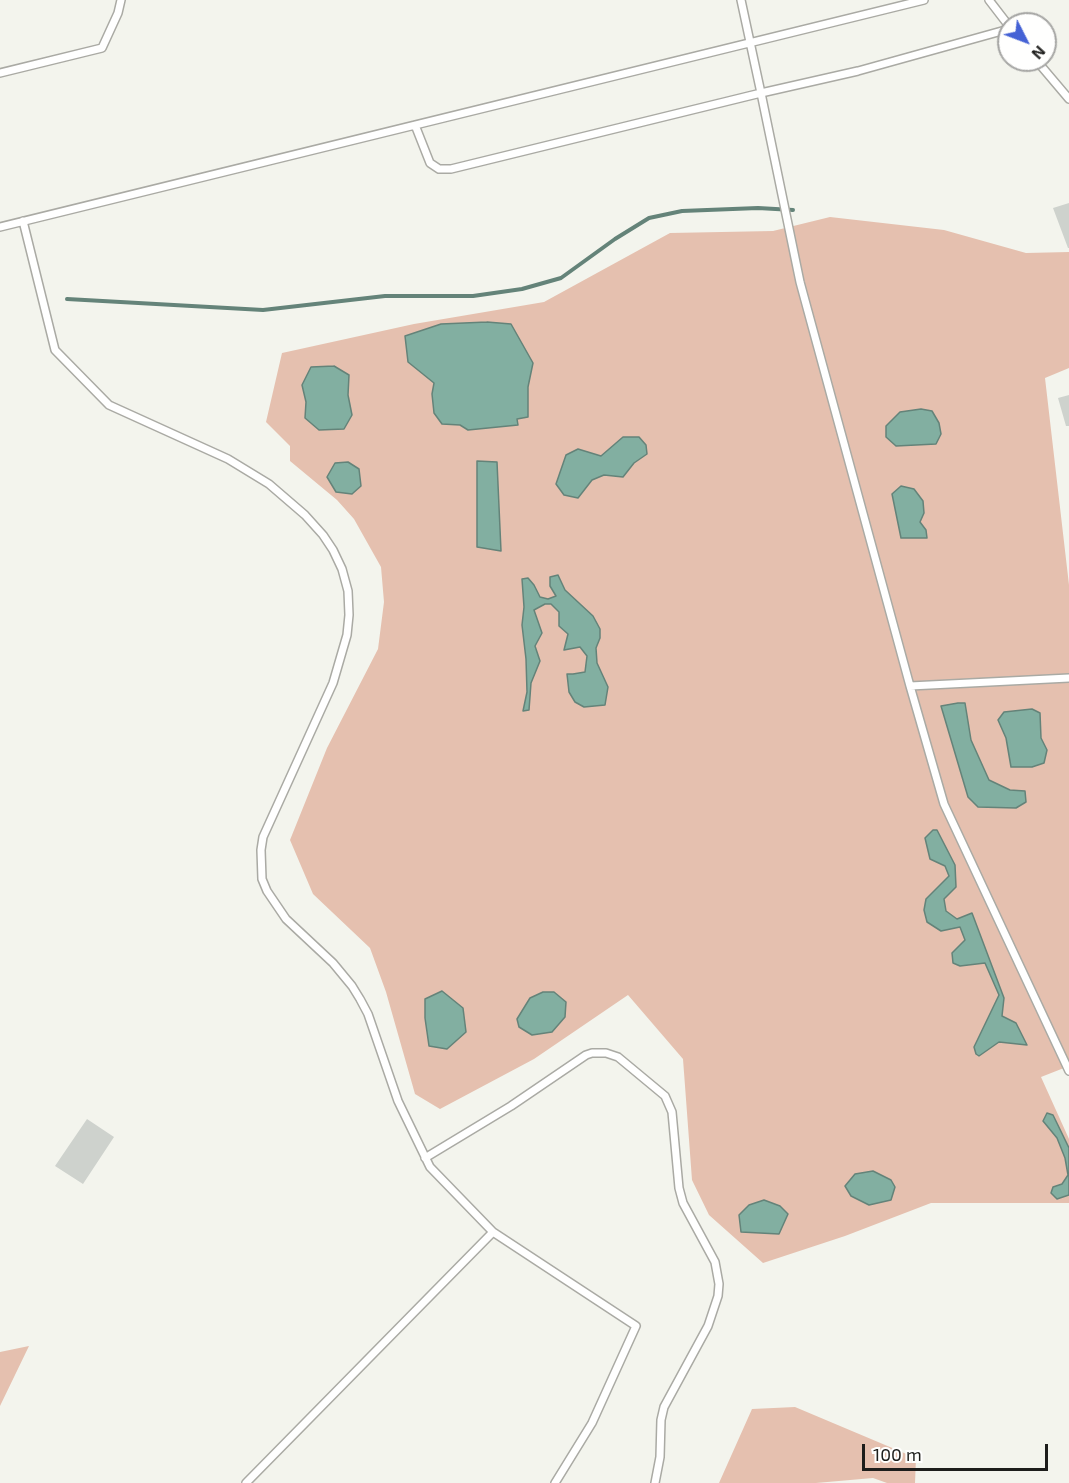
<!DOCTYPE html>
<style>
body{margin:0}
#map{position:relative;width:1069px;height:1483px;overflow:hidden;background:#f3f4ed;font-family:"Exo 2",sans-serif}
canvas{display:block}
.north{position:absolute;left:997px;top:12px;width:60px;height:60px;box-sizing:border-box;background:#fffffe;border:2px solid #a5a5a3;border-radius:50%;rotate:132deg;font-size:16px;font-weight:700;line-height:24px;text-align:center;color:#1d1d1b}
.north::after{content:'';display:block;margin:auto;width:21px;height:27px;background:#4562d5;clip-path:polygon(50% 0,100% 100%,50% 72%,0 100%)}
.scale{position:absolute;left:862px;top:1444px;width:186px;height:27px;box-sizing:border-box;border:3px solid #1d1d1b;border-top:0;padding-left:8px;font-size:18px;line-height:21px;white-space:nowrap;color:#1d1d1b;-webkit-text-stroke:4px #fffffe;paint-order:stroke}
</style>
<div id="map">
<canvas width="1069" height="1483"></canvas>
<div class="north">N</div>
<div class="scale">100 m</div>
</div>
<script>
const ctx = document.querySelector('canvas').getContext('2d');
ctx.lineJoin = 'round';
function paint(path, color) { ctx.fillStyle = color; ctx.fill(path, 'evenodd'); }
const toPath = rows => new Path2D(rows.map(r => 'M' + r).join(''));
function strokePath(path, color, width, dash) { ctx.strokeStyle = color; ctx.lineWidth = width; ctx.lineCap = dash ? 'butt' : 'round'; ctx.setLineDash(dash || []); ctx.stroke(path); }
const green = toPath([
 [830,217,944,230,1026,253,1069,252,1069,368,1045,378,1069,585,1069,1066,1041,1077,1069,1139,1069,1203,931,1203,845,1236,763,1263,709,1215,692,1180,683,1059,628,995,534,1059,440,1109,415,1094,386,992,370,948,313,894,290,840,327,748,378,649,384,602,381,567,354,519,337,500,290,461,290,446,266,422,282,353,414,324,544,302,670,233,773,231],
 [29,1346,0,1406,0,1352],
 [795,1407,916,1458,915,1483,887,1483,873,1478,816,1483,719,1483,752,1409]
]);
const water = toPath([
 [487,322,511,324,533,363,528,387,528,417,517,419,518,425,468,430,460,425,442,424,434,413,432,394,434,383,408,362,405,336,441,324,487,322],
 [334,366,349,375,348,395,352,415,344,429,319,430,305,418,306,402,302,385,311,367,334,366],
 [921,409,932,411,939,423,941,434,936,444,896,446,886,437,886,426,900,412,921,409],
 [623,437,639,437,646,445,647,454,634,463,623,477,604,475,592,480,578,498,564,495,556,484,566,455,578,449,601,456,623,437],
 [477,461,497,462,501,551,477,547,477,461],
 [348,462,359,469,361,486,352,494,336,492,327,477,335,463,348,462],
 [901,486,914,489,923,501,924,513,920,522,926,530,927,538,901,538,892,494,901,486],
 [558,575,565,590,593,616,600,629,600,638,596,648,597,663,608,687,605,705,584,707,575,702,569,692,567,674,573,674,585,672,587,656,580,647,564,650,568,634,559,626,559,612,551,604,545,604,534,610,542,633,535,646,540,661,531,683,529,710,523,711,527,692,526,659,522,625,524,607,522,579,528,578,534,585,540,597,548,599,556,596,550,586,550,577,558,575],
 [958,703,965,703,971,740,989,780,1010,790,1025,791,1026,802,1016,808,978,807,968,797,941,706,958,703],
 [1032,709,1040,713,1041,738,1047,750,1044,763,1032,767,1011,767,1006,738,998,720,1004,712,1032,709],
 [933,830,937,830,955,865,956,887,944,899,946,911,957,919,972,913,1004,998,1002,1016,1016,1023,1027,1045,999,1042,979,1056,976,1054,974,1047,999,995,985,963,960,966,953,963,952,953,965,940,960,927,941,931,927,922,924,910,926,899,949,876,945,866,930,859,925,838,933,830],
 [442,991,463,1008,466,1032,447,1049,429,1046,425,1018,425,999,442,991],
 [543,992,554,992,566,1002,565,1017,552,1032,532,1035,519,1027,517,1019,530,998,543,992],
 [1047,1113,1053,1115,1069,1148,1069,1195,1057,1199,1051,1193,1053,1187,1062,1184,1068,1175,1065,1158,1057,1138,1043,1121,1047,1113],
 [873,1171,891,1180,895,1187,891,1200,869,1205,851,1196,845,1186,855,1174,873,1171],
 [764,1200,780,1206,788,1214,779,1234,741,1232,739,1215,749,1205,764,1200]
]);
const stream = toPath([
 [67,299,263,310,385,296,473,296,522,289,561,278,615,239,649,218,682,211,758,208,793,210]
]);
const building = toPath([
 [1069,203,1069,248,1068,248,1053,208],
 [1069,395,1069,426,1066,426,1058,398],
 [87,1119,114,1137,83,1184,55,1166]
]);
const lane = toPath([
 [741,0,761,93,858,71,1009,29],
 [989,0,1009,26],
 [1036,60,1069,99],
 [0,73,102,48,118,13,121,0],
 [415,125,430,163,439,169,451,169,761,93,800,282,910,686,1069,678],
 [23,221,55,350,109,405,228,459,269,484,305,515,323,535,333,550,342,569,348,591,349,615,347,635,333,683,263,837,261,850,262,879,267,891,286,919,333,963,352,986,360,999,368,1014,398,1101,430,1167,493,1232,246,1483],
 [0,227,924,0],
 [910,686,944,804,1069,1071],
 [425,1158,511,1106,586,1055,592,1053,606,1053,618,1057,665,1096,672,1112,679,1188,683,1203,715,1262,719,1284,718,1296,708,1326,664,1407,661,1420,660,1457,655,1483],
 [493,1232,636,1326,592,1423,555,1483]
]);
paint(green, '#e5c0af');
paint(water, '#82afa1');
strokePath(water, '#648379', 1.5);
strokePath(stream, '#648379', 4);
paint(building, '#ced2cd');
strokePath(lane, '#aaaaa4', 10);
strokePath(lane, '#fff', 7);
</script>
